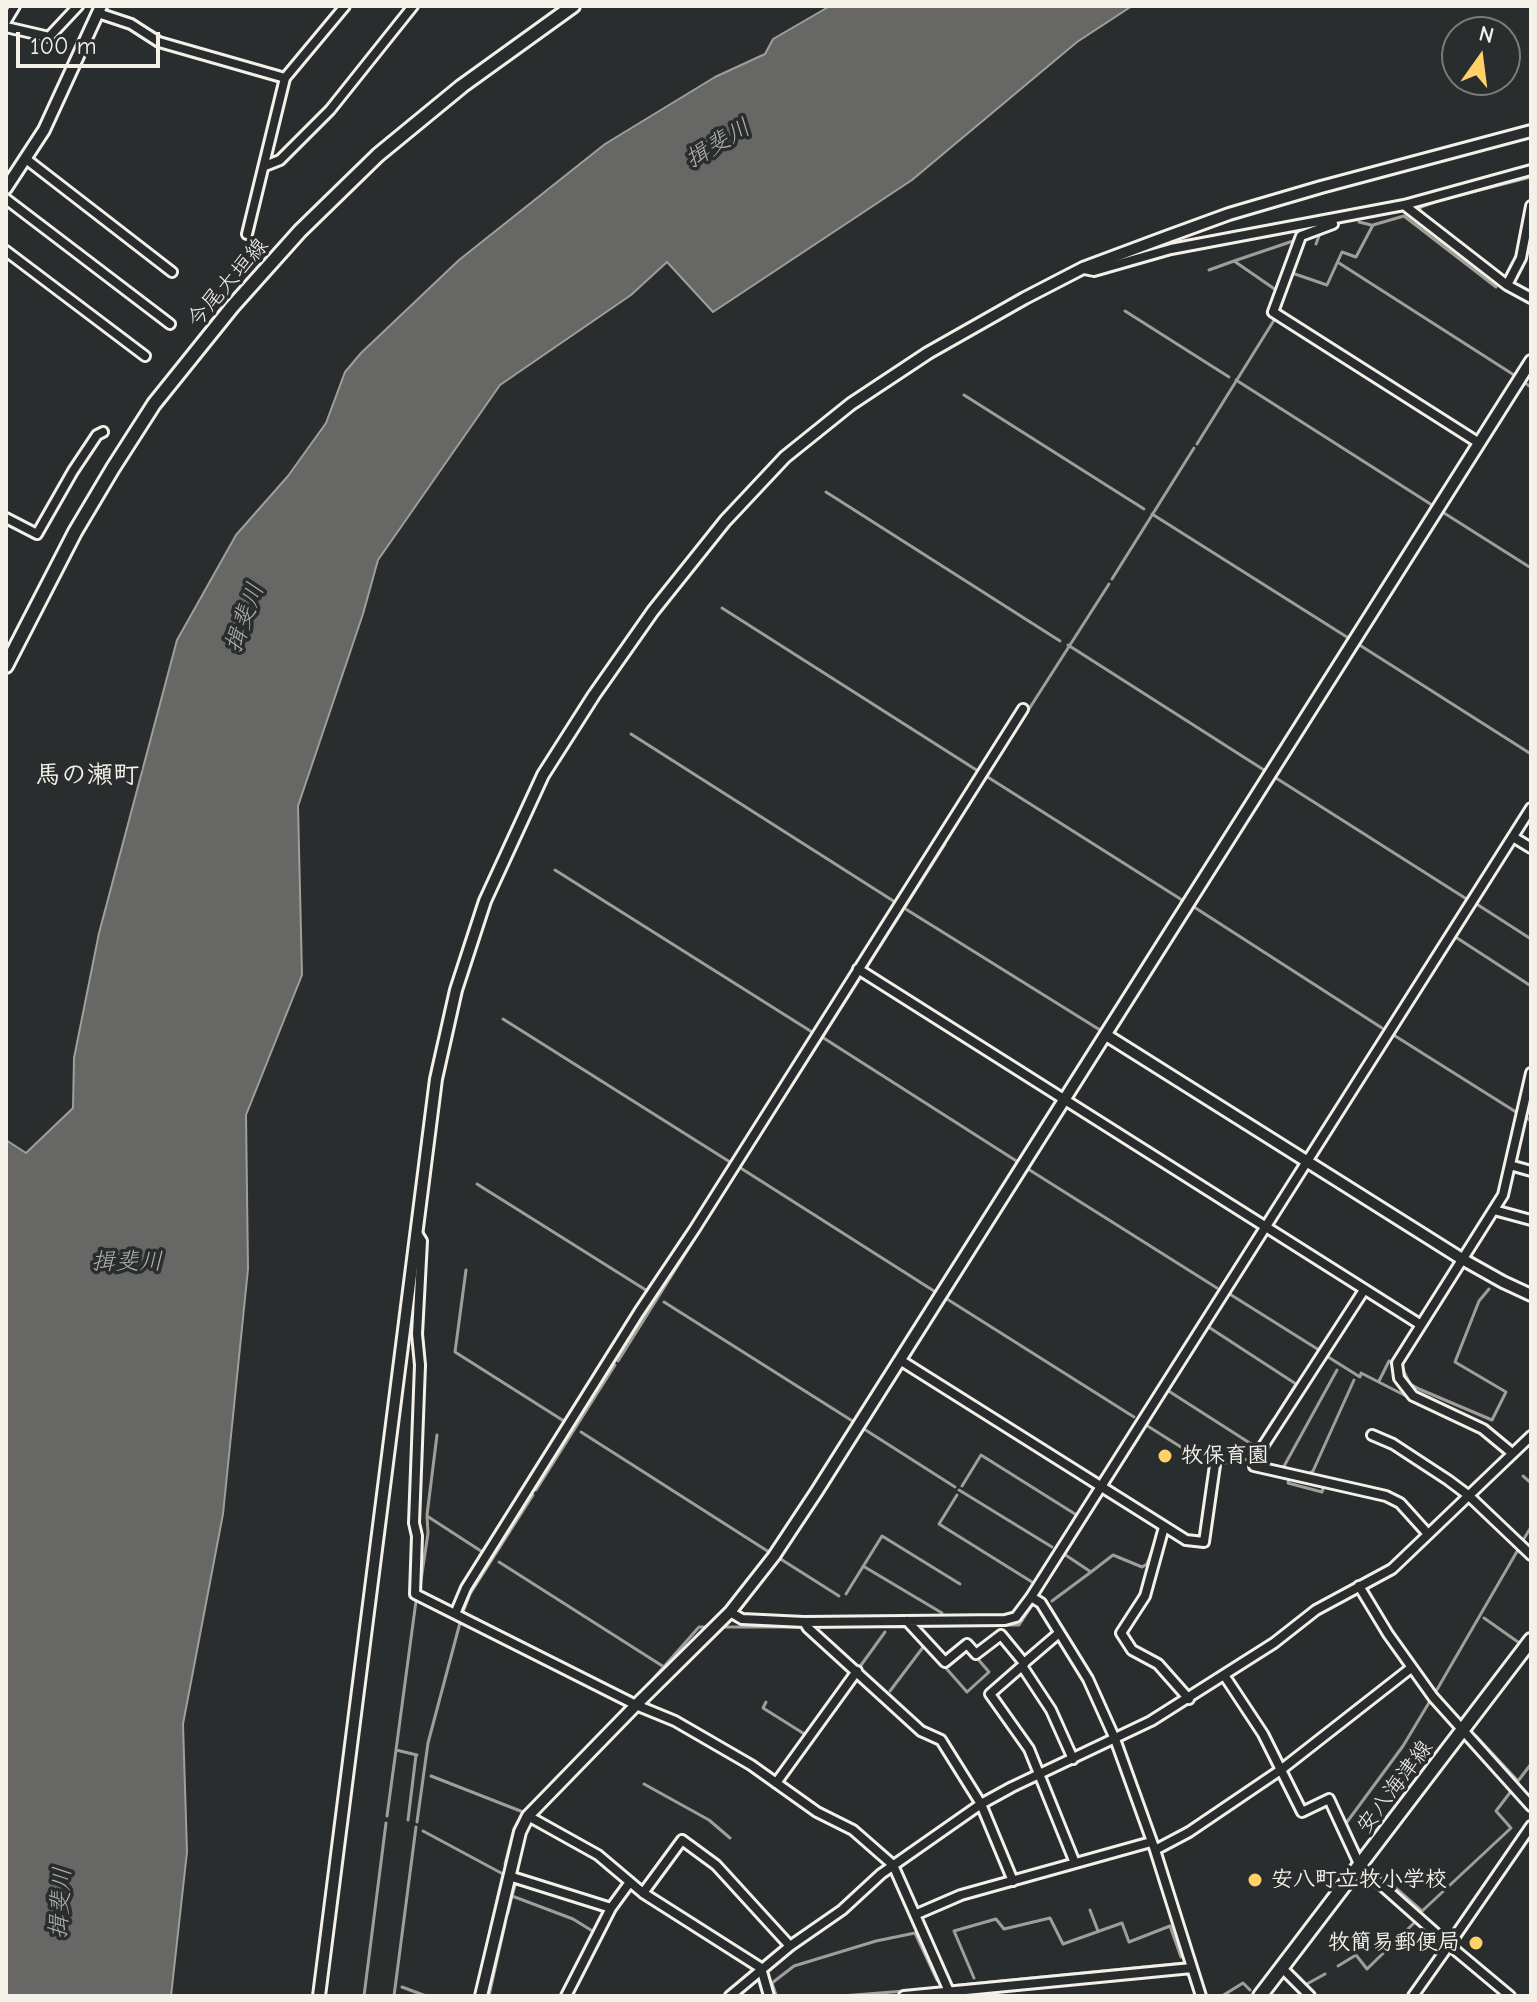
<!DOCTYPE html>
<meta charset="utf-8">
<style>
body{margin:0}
#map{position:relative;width:1537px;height:2002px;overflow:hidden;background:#2a2d2e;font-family:"Comic Neue",sans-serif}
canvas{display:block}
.frame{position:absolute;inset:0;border:8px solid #f4f1e8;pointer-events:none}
.north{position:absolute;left:1441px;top:16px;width:80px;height:80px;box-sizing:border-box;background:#2a2d2e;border:2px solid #7b7b78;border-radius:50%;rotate:14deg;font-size:22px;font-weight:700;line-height:32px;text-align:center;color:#f4f1e8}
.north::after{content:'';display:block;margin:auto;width:28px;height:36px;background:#ffd166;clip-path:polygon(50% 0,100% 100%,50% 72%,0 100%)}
.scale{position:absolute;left:16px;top:32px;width:144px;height:36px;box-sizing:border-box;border:4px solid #f4f1e8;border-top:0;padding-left:10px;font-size:24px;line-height:28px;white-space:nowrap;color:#f4f1e8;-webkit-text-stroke:6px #2a2d2e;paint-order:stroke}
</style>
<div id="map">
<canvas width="1537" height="2002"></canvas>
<div class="frame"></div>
<div class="north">N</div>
<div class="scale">100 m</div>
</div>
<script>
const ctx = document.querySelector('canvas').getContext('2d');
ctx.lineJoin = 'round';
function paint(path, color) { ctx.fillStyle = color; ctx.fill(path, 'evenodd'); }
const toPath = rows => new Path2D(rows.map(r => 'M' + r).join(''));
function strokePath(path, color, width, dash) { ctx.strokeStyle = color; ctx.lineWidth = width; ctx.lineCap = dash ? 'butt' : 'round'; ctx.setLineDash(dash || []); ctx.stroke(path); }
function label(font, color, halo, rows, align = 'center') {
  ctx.font = font + ' "Comic Neue","Klee One",sans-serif'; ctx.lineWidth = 7; ctx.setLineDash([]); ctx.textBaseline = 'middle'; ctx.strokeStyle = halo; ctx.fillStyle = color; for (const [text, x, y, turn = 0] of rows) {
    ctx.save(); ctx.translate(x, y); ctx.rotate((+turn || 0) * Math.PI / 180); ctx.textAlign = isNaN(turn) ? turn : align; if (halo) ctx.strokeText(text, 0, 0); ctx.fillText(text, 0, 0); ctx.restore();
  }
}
const water = toPath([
 [830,6,1132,6,1077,42,912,180,713,312,667,262,631,295,500,385,378,560,363,614,298,806,302,975,246,1115,248,1269,223,1514,183,1724,187,1852,171,1996,6,1996,6,1140,26,1153,73,1108,74,1058,99,933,177,640,236,535,288,476,326,423,345,372,361,353,459,260,605,144,715,77,765,54,773,39,830,6]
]);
const stream = toPath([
 [1422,215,1419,212,1421,207,1437,201,1531,177],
 [1432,221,1470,250],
 [1359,222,1371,225],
 [1319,233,1334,228],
 [1316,244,1320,233],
 [1339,263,1514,375],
 [1209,270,1234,261],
 [1276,290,1234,261,1296,240],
 [1125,311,1229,377],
 [1278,312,1292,273,1327,285,1342,252,1356,257,1373,225,1404,216,1496,287],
 [1236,380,1432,505],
 [1525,383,1531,387],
 [964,395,1144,509],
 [1197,444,1276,317],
 [826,492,1060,641],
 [1444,513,1531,568],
 [1152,514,1350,639],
 [1112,579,1194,448],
 [722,608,978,771],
 [1358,644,1531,754],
 [1068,645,1264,770],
 [1029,709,1109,584],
 [631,734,895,902],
 [986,776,1182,900],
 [1276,778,1465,898],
 [1523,838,1531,843],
 [947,840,1025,715],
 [555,870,812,1032],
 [1475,903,1531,939],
 [1194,907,1382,1028],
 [904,908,1100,1030],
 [1454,936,1531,986],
 [865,970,945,844],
 [503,1019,730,1162],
 [1392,1034,1516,1112],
 [822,1037,1018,1162],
 [1354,1095,1392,1035],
 [782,1101,862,975],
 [1527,1118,1531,1121],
 [1333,1127,1351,1100],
 [739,1167,934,1291],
 [1028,1169,1217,1288],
 [477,1184,649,1292],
 [700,1230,779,1105],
 [466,1270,455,1352,567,1423],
 [1228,1293,1319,1350],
 [1228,1293,1241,1273],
 [947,1299,1134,1417],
 [664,1302,854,1422],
 [1207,1326,1296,1384,1278,1413],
 [1325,1355,1360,1377,1361,1373,1410,1398],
 [618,1361,697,1235],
 [1403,1370,1410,1384,1419,1389,1492,1420,1506,1392,1455,1362,1479,1301,1489,1289],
 [1379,1381,1389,1361,1394,1363],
 [1167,1390,1256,1447],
 [1149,1420,1168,1389],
 [1146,1425,1211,1466],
 [864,1429,955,1487],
 [581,1432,769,1552],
 [1259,1462,1308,1474,1313,1471,1354,1380],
 [1219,1464,1249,1459,1273,1420],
 [1283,1468,1337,1370],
 [1523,1476,1531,1483],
 [1289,1478,1288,1483,1322,1492,1324,1486],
 [962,1486,981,1455,1075,1514],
 [1107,1487,1139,1437],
 [536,1490,615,1365],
 [959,1490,1052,1547],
 [957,1495,939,1524,1032,1582],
 [427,1515,437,1435],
 [1522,1542,1531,1527],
 [1530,1546,1531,1547],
 [1064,1554,1091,1572,1113,1555,1142,1567,1147,1564,1159,1532,1157,1528],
 [779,1558,839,1596],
 [499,1562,664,1667],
 [863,1566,942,1613],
 [420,1587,428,1533,427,1516,484,1553],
 [846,1594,882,1536,960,1584],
 [1039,1594,1104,1492],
 [416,1601,396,1750,417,1755],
 [1052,1601,1091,1572],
 [463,1612,470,1594,533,1495],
 [1484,1618,1518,1642],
 [811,1626,847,1626],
 [855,1626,907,1626],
 [917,1626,1019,1625,1033,1604],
 [470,1627,624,1705],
 [724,1627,801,1627],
 [945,1667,967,1692,989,1672,977,1658],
 [859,1668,885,1632],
 [890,1691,924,1646],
 [1435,1693,1519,1548],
 [638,1696,699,1627,711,1627],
 [766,1702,763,1708,806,1735],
 [650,1715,664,1722],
 [1476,1736,1518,1781,1531,1764],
 [431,1776,523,1812,514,1829,505,1864],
 [644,1784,709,1820,730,1838],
 [387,1816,396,1750],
 [408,1820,416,1755],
 [417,1822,428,1743,461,1619],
 [1347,1822,1403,1746,1430,1701],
 [423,1831,503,1874,475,1996],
 [1374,1869,1422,1911],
 [512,1896,516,1882],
 [1090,1910,1098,1931],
 [508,1913,512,1896,573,1919,594,1932,561,1996],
 [1420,1913,1511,1828,1496,1811,1512,1790],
 [1338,1966,1356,1955,1367,1969,1415,1922],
 [1188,1974,1196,1996],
 [974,1978,954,1931,996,1919,1004,1929,1050,1918,1063,1944,1122,1923,1129,1942,1170,1926,1181,1957],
 [1305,1985,1325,1974],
 [950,1986,1184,1963],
 [402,1987,426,1996],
 [776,1995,772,1983,794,1966,876,1941,915,1933,937,1980],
 [364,1996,386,1823],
 [394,1996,416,1827],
 [489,1996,505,1924],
 [842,1996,942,1988],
 [1222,1996,1243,1983,1250,1990]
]);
const minor = toPath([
 [98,13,131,24,159,42,285,78],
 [6,21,15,6],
 [6,27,49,37,78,6],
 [26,159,172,272],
 [265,166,280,160,330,110,413,6],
 [6,199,170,324],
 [1404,205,1507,285,1531,298],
 [1333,224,1301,236,1273,312,1479,443],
 [247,234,285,78,345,6],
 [6,251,145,356],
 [1084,269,1094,271,1171,249,1404,205,1531,170],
 [1507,285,1521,258,1531,206],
 [6,518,37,534,73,471,97,435,103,432],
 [1513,837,1531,848],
 [858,969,1421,1325],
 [1510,1165,1531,1171],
 [1494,1210,1531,1220],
 [417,1233,422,1241,417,1334,420,1365,414,1523,417,1536,415,1594,636,1705,675,1721,751,1765,817,1812,853,1830,893,1865,951,1996],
 [1364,1290,1254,1460,1254,1466,1386,1496,1400,1503,1428,1534],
 [900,1360,1186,1540,1204,1542,1215,1465],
 [1372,1435,1393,1444,1448,1480,1468,1495,1531,1555],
 [1512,1453,1483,1429,1413,1396,1399,1378,1397,1363,1503,1195,1531,1073],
 [1164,1527,1145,1596,1121,1633,1132,1650,1158,1664,1189,1699],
 [1359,1586,1388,1634,1433,1697,1531,1806],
 [1031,1597,1041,1603,1088,1679,1115,1739,1155,1850,1201,1996],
 [730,1612,742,1619,804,1622,1005,1620,1016,1617,1031,1597,1531,808],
 [455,1614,466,1588,639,1312,694,1230,1023,709],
 [907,1621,945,1662,967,1644,976,1654,1001,1635,1024,1663,1059,1633],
 [804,1622,808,1628,921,1731,941,1740,981,1804,1013,1881],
 [1024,1664,1022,1666,1051,1710,1073,1759],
 [1022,1666,990,1694,1029,1749,1075,1863],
 [1224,1675,1263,1734,1302,1812,1329,1799,1360,1866,1449,1945,1413,1996],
 [776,1783,857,1671],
 [528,1816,598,1855,643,1893,761,1968,769,1996],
 [1155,1850,1189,1832,1282,1769,1411,1668],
 [509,1876,611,1908],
 [643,1893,682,1840,716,1865,790,1946],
 [917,1914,961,1895,1151,1842],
 [1282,1968,1310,1996],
 [566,1996,611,1908,630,1882],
 [730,1996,790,1946,842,1910,881,1874,981,1804,1012,1787,1151,1721,1274,1643,1316,1610,1392,1569,1531,1436],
 [904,1996,1192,1968],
 [1510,1996,1449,1945,1531,1826]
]);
const tertiary = toPath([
 [6,188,44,130,101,6],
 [1106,1035,1462,1259,1503,1282,1531,1295],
 [319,1996,436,1079,456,990,485,901,543,775,594,695,653,611,725,521,785,457,851,404,928,353,1025,298,1083,268,1166,237,1229,214,1321,187,1531,131],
 [481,1996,520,1832,528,1816,636,1705,730,1612,774,1556,817,1491,1531,361]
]);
const secondary = toPath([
 [6,666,75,532,113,468,154,404,232,307,300,231,378,155,462,86,573,6],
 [1260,1996,1531,1640]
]);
const markers = [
 [1165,1456,8,"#ffd166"],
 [1255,1880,8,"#ffd166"],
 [1476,1943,8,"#ffd166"]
];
const streetNames = [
 ["今尾大垣線",228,283,-49],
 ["安八海津線",1395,1787,-53]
];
const poiNames = [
 ["牧保育園",1181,1456],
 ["安八町立牧小学校",1271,1880],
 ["牧簡易郵便局",1460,1943,"right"]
];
const waterNames = [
 ["揖斐川",718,144,-31],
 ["揖斐川",245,618,-70],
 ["揖斐川",127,1262],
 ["揖斐川",61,1903,-86]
];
const quarterNames = [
 ["馬の瀬町",87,776]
];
paint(water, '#676866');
strokePath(water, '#9f9f9a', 2);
strokePath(stream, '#9f9f9a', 3);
strokePath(minor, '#f4f1e8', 14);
strokePath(tertiary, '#f4f1e8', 16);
strokePath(secondary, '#f4f1e8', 18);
strokePath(minor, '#2a2d2e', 8);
strokePath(tertiary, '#2a2d2e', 10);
strokePath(secondary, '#2a2d2e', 12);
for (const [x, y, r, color] of markers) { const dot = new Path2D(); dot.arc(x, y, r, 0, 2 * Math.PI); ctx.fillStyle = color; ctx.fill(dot); strokePath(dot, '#2a2d2e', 3); }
label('22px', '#f4f1e8', '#2a2d2e', streetNames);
label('bold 22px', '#f4f1e8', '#2a2d2e', poiNames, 'left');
label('italic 24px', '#b5b3ae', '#2a2d2e', waterNames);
label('bold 26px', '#f4f1e8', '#2a2d2e', quarterNames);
</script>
